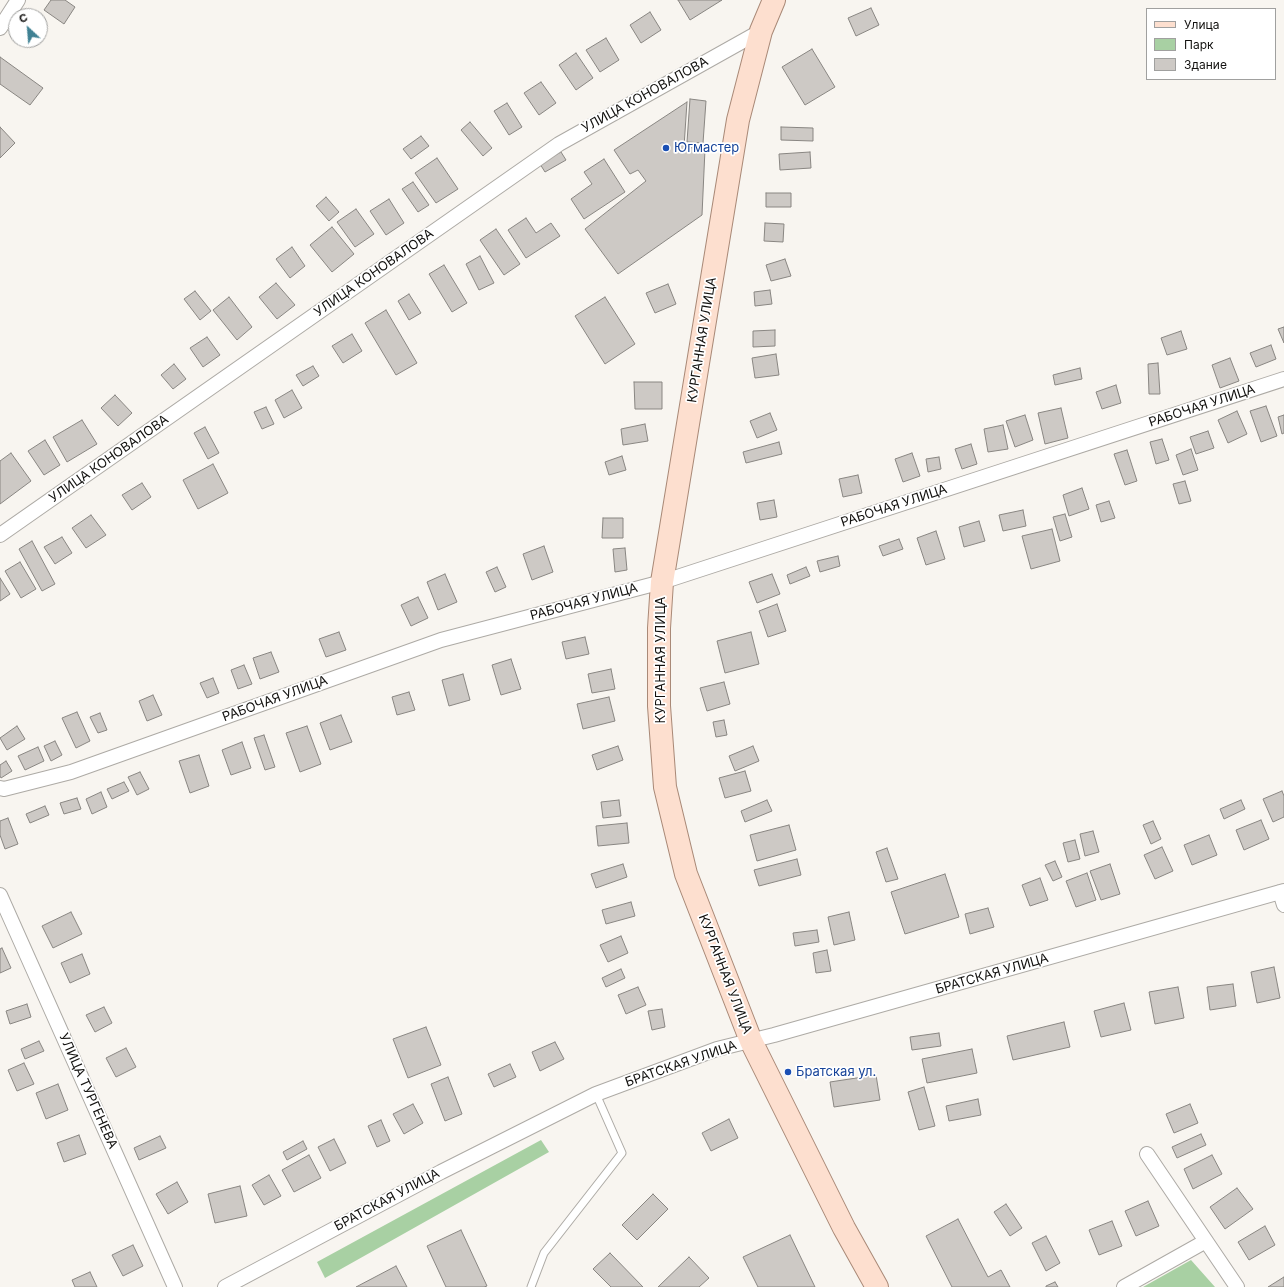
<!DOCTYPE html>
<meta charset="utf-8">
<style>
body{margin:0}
#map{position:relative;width:1284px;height:1287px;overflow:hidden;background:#f8f5f0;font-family:Inter,sans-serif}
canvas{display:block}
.legend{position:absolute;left:1146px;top:8px;width:130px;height:72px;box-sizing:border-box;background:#fff;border:1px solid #a0a09f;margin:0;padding:5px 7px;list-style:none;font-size:12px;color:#12110f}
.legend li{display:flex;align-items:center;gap:8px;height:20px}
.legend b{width:20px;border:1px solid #a0a09f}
.north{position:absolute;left:8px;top:8px;width:40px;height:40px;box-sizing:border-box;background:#fff;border:1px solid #a0a09f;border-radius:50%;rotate:334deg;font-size:11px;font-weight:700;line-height:16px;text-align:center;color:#12110f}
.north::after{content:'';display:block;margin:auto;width:14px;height:18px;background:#3f8193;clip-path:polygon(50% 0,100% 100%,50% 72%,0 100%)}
</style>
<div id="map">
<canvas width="1284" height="1287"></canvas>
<ul class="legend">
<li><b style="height:5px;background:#fddfcf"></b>Улица</li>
<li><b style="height:11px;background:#a8d0a3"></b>Парк</li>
<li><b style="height:11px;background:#cdc9c5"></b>Здание</li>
</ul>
<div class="north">С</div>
</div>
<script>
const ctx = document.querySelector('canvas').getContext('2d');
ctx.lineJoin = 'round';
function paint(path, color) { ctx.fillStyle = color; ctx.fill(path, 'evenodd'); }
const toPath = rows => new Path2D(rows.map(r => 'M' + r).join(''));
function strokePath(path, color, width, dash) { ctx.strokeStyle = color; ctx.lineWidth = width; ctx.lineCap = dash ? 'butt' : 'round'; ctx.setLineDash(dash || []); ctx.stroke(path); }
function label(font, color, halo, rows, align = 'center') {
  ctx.font = font + ' Inter,sans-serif'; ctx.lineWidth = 3.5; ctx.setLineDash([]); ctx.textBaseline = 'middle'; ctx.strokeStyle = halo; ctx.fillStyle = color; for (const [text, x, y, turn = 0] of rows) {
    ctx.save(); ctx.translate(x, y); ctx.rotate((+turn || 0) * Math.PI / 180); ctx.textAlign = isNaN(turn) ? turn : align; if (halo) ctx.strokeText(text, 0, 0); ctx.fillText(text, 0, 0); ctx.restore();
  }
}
const green = toPath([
 [541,1140,549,1152,325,1278,317,1262],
 [1191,1260,1215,1287,1143,1287]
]);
const building = toPath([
 [51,0,65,0,75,7,64,24,44,10,51,0],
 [678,0,722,0,690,20,678,0],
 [871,8,879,25,856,36,848,18,871,8],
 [650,12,661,30,641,43,630,25,650,12],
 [606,38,619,60,600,72,586,50,606,38],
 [812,49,835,87,805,105,782,67,812,49],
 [576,53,593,78,576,90,559,65,576,53],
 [0,57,43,88,30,105,0,84,0,57],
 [541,82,556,103,539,115,524,93,541,82],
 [690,99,706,101,703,143,687,142,690,99],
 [687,102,684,147,705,149,702,215,618,274,585,229,646,181,638,170,630,174,614,150,687,102],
 [507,103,522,127,509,135,494,111,507,103],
 [470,122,492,148,483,156,461,130,470,122],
 [0,127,15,143,0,158,0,127],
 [781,127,813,128,813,141,781,140,781,127],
 [421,136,429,146,411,159,403,149,421,136],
 [561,152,566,160,545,172,540,164,561,152],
 [810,152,811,168,780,170,779,154,810,152],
 [437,158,458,189,436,203,415,173,437,158],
 [604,159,625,192,584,219,571,199,592,184,584,172,604,159],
 [413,182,429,205,418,212,402,189,413,182],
 [766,193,791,193,791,207,766,207,766,193],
 [326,197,339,212,329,221,316,206,326,197],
 [389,199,404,223,386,235,370,211,389,199],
 [356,209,374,234,355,247,337,222,356,209],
 [526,218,536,233,551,223,560,236,526,258,508,230,526,218],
 [765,223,784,224,783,242,764,241,765,223],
 [332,227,354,254,332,272,310,245,332,227],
 [496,229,520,264,504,275,480,240,496,229],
 [292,247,305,266,290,278,276,259,292,247],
 [480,256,494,283,479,290,466,264,480,256],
 [785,259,791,276,771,281,766,265,785,259],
 [444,265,467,303,452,312,429,274,444,265],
 [276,283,295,305,277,319,259,297,276,283],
 [668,284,676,304,655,313,646,293,668,284],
 [770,290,772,304,755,306,754,292,770,290],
 [195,291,211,311,200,320,184,299,195,291],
 [409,294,421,313,409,320,398,301,409,294],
 [229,297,252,327,237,340,213,310,229,297],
 [605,297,635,344,605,364,575,316,605,297],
 [386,310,417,363,396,375,365,323,386,310],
 [1284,327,1284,343,1278,329,1284,327],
 [775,330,775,346,753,347,753,331,775,330],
 [1181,331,1187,349,1167,355,1161,338,1181,331],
 [352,334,362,351,343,363,332,346,352,334],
 [207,337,220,355,203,367,190,348,207,337],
 [1271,345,1276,359,1256,367,1250,353,1271,345],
 [776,354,779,375,755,378,752,358,776,354],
 [1230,358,1239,381,1220,388,1212,365,1230,358],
 [1158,363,1160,394,1149,394,1148,364,1158,363],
 [174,364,186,379,173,389,161,375,174,364],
 [313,366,319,376,303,386,296,375,313,366],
 [1080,368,1082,379,1055,385,1053,375,1080,368],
 [634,382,662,382,662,409,635,409,634,382],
 [1116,385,1121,403,1102,409,1096,392,1116,385],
 [292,390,302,408,284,418,275,400,292,390],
 [115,395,132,413,118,426,101,408,115,395],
 [1266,406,1277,436,1261,442,1250,411,1266,406],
 [266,407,274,424,262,429,254,412,266,407],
 [1061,408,1068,438,1045,444,1038,413,1061,408],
 [1237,411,1247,434,1228,443,1218,420,1237,411],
 [770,413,777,430,757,438,750,421,770,413],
 [1025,415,1033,440,1015,447,1006,421,1025,415],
 [1284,415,1284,433,1282,434,1278,417,1284,415],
 [82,420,97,444,67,462,53,437,82,420],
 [645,424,648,441,623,445,621,429,645,424],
 [1003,425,1008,449,988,452,984,429,1003,425],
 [205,427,219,453,208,459,194,433,205,427],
 [1208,431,1214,448,1196,454,1190,437,1208,431],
 [1162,439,1169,460,1156,464,1150,442,1162,439],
 [45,440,60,465,44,475,28,451,45,440],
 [779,442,782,454,746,463,743,452,779,442],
 [971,444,977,464,962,469,955,449,971,444],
 [1191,449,1198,470,1183,475,1176,455,1191,449],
 [1127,450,1137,481,1125,485,1114,454,1127,450],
 [11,453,31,481,0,504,0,461,11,453],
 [912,453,920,476,903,482,895,459,912,453],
 [622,456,626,470,609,475,605,462,622,456],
 [939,457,941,469,928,472,926,459,939,457],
 [213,464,228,493,198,509,183,480,213,464],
 [858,475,862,493,843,497,839,479,858,475],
 [1185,481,1191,501,1179,504,1173,484,1185,481],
 [142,483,151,497,132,510,122,495,142,483],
 [1082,488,1089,509,1069,516,1063,495,1082,488],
 [774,500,777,517,760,520,757,503,774,500],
 [1109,501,1115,518,1101,522,1096,505,1109,501],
 [1023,510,1026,526,1003,531,999,515,1023,510],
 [1065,514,1072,537,1060,541,1053,517,1065,514],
 [91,515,106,535,86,548,72,528,91,515],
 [603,518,623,518,623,538,602,538,603,518],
 [979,521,985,541,964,547,959,527,979,521],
 [1052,529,1060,561,1031,569,1022,536,1052,529],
 [936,531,945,559,926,565,917,538,936,531],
 [62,537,72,553,55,564,44,547,62,537],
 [899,539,903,549,883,556,879,546,899,539],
 [32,541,55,584,42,591,19,549,32,541],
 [544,546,553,572,532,580,523,554,544,546],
 [625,548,627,570,615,572,613,549,625,548],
 [838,556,840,566,820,572,817,561,838,556],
 [20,562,36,589,21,598,5,571,20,562],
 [497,567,506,587,495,592,486,572,497,567],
 [806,567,810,576,790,584,787,575,806,567],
 [445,574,457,602,438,610,427,582,445,574],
 [772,574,780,594,757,603,749,582,772,574],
 [0,578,10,594,0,601,0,578],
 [418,597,428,618,411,626,401,605,418,597],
 [777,604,786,631,768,637,759,611,777,604],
 [339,632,346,650,326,657,319,639,339,632],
 [751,632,759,664,725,673,717,641,751,632],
 [585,637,589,654,566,659,562,642,585,637],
 [271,652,279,672,260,679,253,658,271,652],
 [511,659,521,689,501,695,492,665,511,659],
 [244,665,252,684,238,689,231,670,244,665],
 [611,669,615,689,592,693,588,674,611,669],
 [463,674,470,700,449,706,442,680,463,674],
 [213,678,219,693,207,698,200,683,213,678],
 [724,682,730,704,707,711,700,688,724,682],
 [409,692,415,710,397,715,392,697,409,692],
 [153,695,162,715,147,721,139,701,153,695],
 [609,697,615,721,583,729,577,704,609,697],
 [77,712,90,741,76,748,62,718,77,712],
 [100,713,107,730,98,733,90,717,100,713],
 [341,715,352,742,330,750,320,723,341,715],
 [724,720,727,735,716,737,713,722,724,720],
 [17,726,25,739,7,750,0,738,17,726],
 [307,726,321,764,300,772,286,733,307,726],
 [264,735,275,767,265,770,254,738,264,735],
 [55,741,62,755,51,761,44,746,55,741],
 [242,742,251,768,231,775,222,750,242,742],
 [618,746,623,760,597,770,592,755,618,746],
 [753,746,759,761,735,771,729,756,753,746],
 [38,747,44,761,25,770,18,756,38,747],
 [199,755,209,786,190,793,179,761,199,755],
 [6,761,12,771,1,778,0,776,0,765,6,761],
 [745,771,751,791,725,798,719,778,745,771],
 [140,772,149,789,137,795,128,777,140,772],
 [124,782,129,791,112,799,107,789,124,782],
 [1282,791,1284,796,1284,817,1273,822,1263,799,1282,791],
 [101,792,107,807,92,814,86,799,101,792],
 [77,798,81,809,64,814,60,803,77,798],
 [619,800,621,816,603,818,601,802,619,800],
 [767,800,772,811,745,822,741,811,767,800],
 [1241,800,1245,809,1224,819,1220,809,1241,800],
 [45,806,49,815,30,823,26,814,45,806],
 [8,818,18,844,5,849,0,835,0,821,8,818],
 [1261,820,1269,839,1244,850,1236,830,1261,820],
 [1153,821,1161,839,1151,844,1143,825,1153,821],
 [627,823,629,843,598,846,596,826,627,823],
 [789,825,796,850,757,861,750,835,789,825],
 [1093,831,1099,852,1085,856,1080,834,1093,831],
 [1209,835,1217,855,1192,865,1184,845,1209,835],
 [1075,840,1080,859,1068,862,1063,843,1075,840],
 [1162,847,1173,871,1155,879,1144,855,1162,847],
 [887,848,898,879,886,882,876,852,887,848],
 [797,859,801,875,759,886,754,870,797,859],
 [1055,861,1062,877,1053,881,1045,865,1055,861],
 [623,864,627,877,596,888,591,874,623,864],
 [1110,864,1120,894,1101,900,1090,871,1110,864],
 [1087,873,1096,900,1076,907,1066,881,1087,873],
 [945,874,959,917,905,934,891,892,945,874],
 [1040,878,1048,900,1030,906,1022,885,1040,878],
 [631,902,635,916,606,924,602,910,631,902],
 [988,908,994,927,970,934,965,914,988,908],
 [71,912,82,934,53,948,42,926,71,912],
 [849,912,855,940,834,945,828,917,849,912],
 [817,930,819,942,795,946,793,933,817,930],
 [621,936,628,953,608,962,600,945,621,936],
 [2,948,11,968,0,973,0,949,2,948],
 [827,950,831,971,816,973,813,953,827,950],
 [82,954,90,974,70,983,61,963,82,954],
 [1274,967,1280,998,1257,1003,1251,972,1274,967],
 [621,969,625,978,606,987,602,978,621,969],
 [1233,984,1236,1006,1210,1010,1207,987,1233,984],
 [638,987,646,1005,626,1014,618,995,638,987],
 [1178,987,1184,1018,1155,1024,1149,992,1178,987],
 [1124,1003,1131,1030,1101,1037,1094,1011,1124,1003],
 [27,1004,31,1017,10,1024,6,1011,27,1004],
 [104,1007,112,1023,95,1032,86,1015,104,1007],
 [662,1009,665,1027,652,1030,648,1011,662,1009],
 [1064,1022,1070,1047,1013,1060,1007,1036,1064,1022],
 [426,1027,441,1065,408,1078,393,1039,426,1027],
 [939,1033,941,1046,912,1050,910,1037,939,1033],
 [39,1041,44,1051,25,1059,21,1049,39,1041],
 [555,1042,564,1059,540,1071,532,1052,555,1042],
 [126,1048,136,1067,116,1077,106,1058,126,1048],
 [972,1049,977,1073,927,1083,922,1059,972,1049],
 [24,1063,34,1084,17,1091,8,1070,24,1063],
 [510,1064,516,1077,494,1087,488,1074,510,1064],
 [876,1075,880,1100,834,1107,830,1082,876,1075],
 [448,1077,462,1114,445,1121,431,1084,448,1077],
 [58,1084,68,1110,46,1119,36,1093,58,1084],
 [924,1087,935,1126,919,1130,908,1092,924,1087],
 [978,1099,981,1115,949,1121,946,1106,978,1099],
 [413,1104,423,1123,404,1134,393,1114,413,1104],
 [1190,1104,1198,1123,1174,1133,1166,1114,1190,1104],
 [729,1119,738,1138,711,1151,702,1133,729,1119],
 [381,1120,390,1141,377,1147,368,1126,381,1120],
 [1201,1134,1206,1145,1177,1158,1172,1147,1201,1134],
 [79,1135,86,1154,64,1162,57,1143,79,1135],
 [160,1136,166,1148,139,1160,134,1148,160,1136],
 [334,1139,346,1163,330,1171,318,1147,334,1139],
 [303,1141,307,1149,287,1160,283,1152,303,1141],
 [309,1155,321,1178,294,1192,282,1170,309,1155],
 [1212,1155,1222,1174,1193,1189,1184,1169,1212,1155],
 [269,1175,281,1196,264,1205,252,1185,269,1175],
 [177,1182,188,1202,168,1214,156,1194,177,1182],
 [240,1186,247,1216,215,1223,208,1194,240,1186],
 [1237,1188,1253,1209,1225,1229,1210,1207,1237,1188],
 [653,1194,668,1209,637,1240,622,1225,653,1194],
 [1148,1201,1159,1226,1136,1236,1125,1211,1148,1201],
 [1006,1204,1022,1228,1010,1236,994,1212,1006,1204],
 [958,1219,988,1277,1001,1270,1010,1287,952,1287,926,1236,958,1219],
 [1112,1221,1122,1246,1099,1255,1089,1230,1112,1221],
 [1265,1226,1275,1245,1249,1260,1238,1242,1265,1226],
 [461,1230,487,1286,484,1287,446,1287,427,1246,461,1230],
 [790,1235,815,1287,758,1287,743,1257,790,1235],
 [1046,1236,1060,1263,1046,1271,1032,1243,1046,1236],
 [133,1245,143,1266,123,1276,112,1255,133,1245],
 [610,1253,643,1287,611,1287,593,1269,610,1253],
 [689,1257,709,1278,699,1287,658,1287,689,1257],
 [396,1266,407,1287,356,1287,396,1266],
 [90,1272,97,1287,75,1287,72,1280,90,1272],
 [1284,1277,1284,1287,1268,1287,1284,1277],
 [1055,1282,1058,1287,1046,1287,1046,1286,1055,1282]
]);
const lane = toPath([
 [531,1287,544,1253,622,1153,596,1094]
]);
const street = toPath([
 [0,28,18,0],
 [0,535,559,144,761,31],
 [0,788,4,789,71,772,441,640,662,582,1284,379],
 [1280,892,1284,905],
 [0,895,175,1287],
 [1147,1154,1237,1287],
 [225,1287,441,1172,596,1094,717,1049,774,1035,1284,891],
 [1124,1287,1206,1241]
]);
const primary = toPath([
 [774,0,761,31,738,120,662,582,659,628,659,706,665,787,686,874,751,1041,844,1228,877,1287]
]);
const markers = [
 [666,148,4,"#1a4fb4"],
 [788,1072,4,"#1a4fb4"]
];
const streetNames = [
 ["УЛИЦА КОНОВАЛОВА",645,95,-29],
 ["УЛИЦА КОНОВАЛОВА",374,273,-35],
 ["КУРГАННАЯ УЛИЦА",702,340,-81],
 ["РАБОЧАЯ УЛИЦА",1202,406,-18],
 ["УЛИЦА КОНОВАЛОВА",109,459,-35],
 ["РАБОЧАЯ УЛИЦА",894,506,-18],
 ["РАБОЧАЯ УЛИЦА",584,602,-15],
 ["КУРГАННАЯ УЛИЦА",661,660,-90],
 ["РАБОЧАЯ УЛИЦА",275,699,-20],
 ["КУРГАННАЯ УЛИЦА",725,974,69],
 ["БРАТСКАЯ УЛИЦА",992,974,-16],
 ["БРАТСКАЯ УЛИЦА",681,1064,-19],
 ["УЛИЦА ТУРГЕНЕВА",88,1091,66],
 ["БРАТСКАЯ УЛИЦА",387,1200,-28]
];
const transitNames = [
 ["Югмастер",674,148],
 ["Братская ул.",796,1072]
];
paint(green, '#a8d0a3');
paint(building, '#cdc9c5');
strokePath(building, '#898682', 1);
strokePath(lane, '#adaaa5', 9);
strokePath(street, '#adaaa5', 16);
strokePath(primary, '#a98977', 24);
strokePath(lane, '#fff', 7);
strokePath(street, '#fff', 14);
strokePath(primary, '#fddfcf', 22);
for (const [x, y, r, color] of markers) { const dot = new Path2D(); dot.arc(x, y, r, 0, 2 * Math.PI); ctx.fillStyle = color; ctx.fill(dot); strokePath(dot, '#fff', 1.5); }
label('13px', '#12110f', '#fff', streetNames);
label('13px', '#164399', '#fff', transitNames, 'left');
</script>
